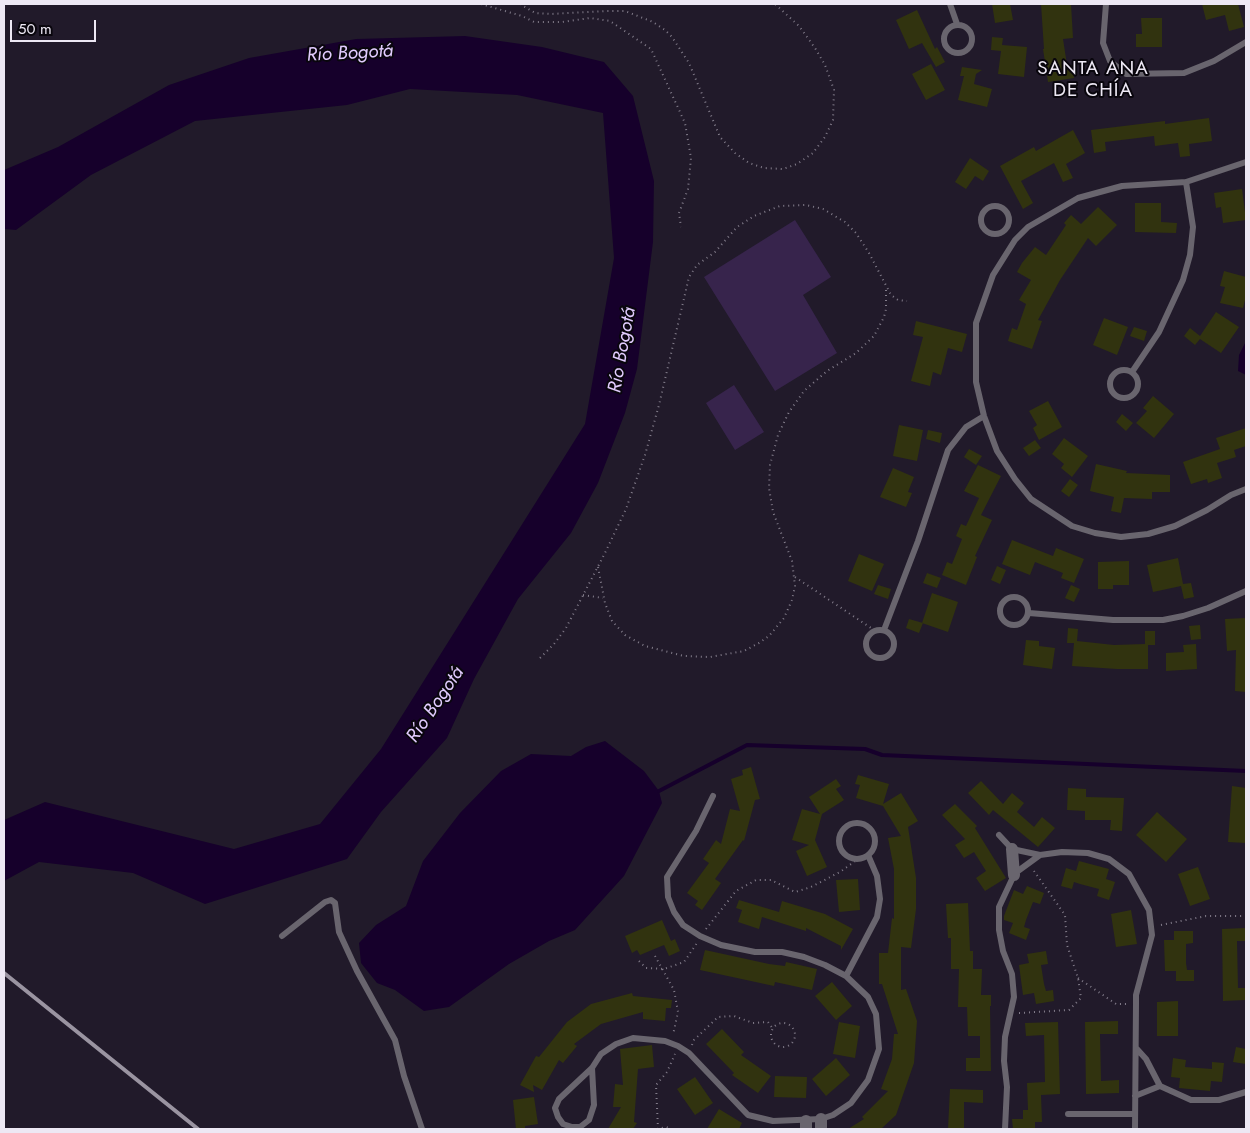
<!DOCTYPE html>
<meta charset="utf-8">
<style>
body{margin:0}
#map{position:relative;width:1250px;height:1133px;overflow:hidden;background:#211a2a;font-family:Jost,sans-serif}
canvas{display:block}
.frame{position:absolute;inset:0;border:5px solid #ede8f4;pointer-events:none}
.scale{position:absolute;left:10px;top:20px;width:86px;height:22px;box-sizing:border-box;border:2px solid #ede8f4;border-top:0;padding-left:6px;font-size:15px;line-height:18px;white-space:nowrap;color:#ede8f4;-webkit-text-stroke:4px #09060d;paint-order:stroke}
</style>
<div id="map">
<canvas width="1250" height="1133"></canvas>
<div class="frame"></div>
<div class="scale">50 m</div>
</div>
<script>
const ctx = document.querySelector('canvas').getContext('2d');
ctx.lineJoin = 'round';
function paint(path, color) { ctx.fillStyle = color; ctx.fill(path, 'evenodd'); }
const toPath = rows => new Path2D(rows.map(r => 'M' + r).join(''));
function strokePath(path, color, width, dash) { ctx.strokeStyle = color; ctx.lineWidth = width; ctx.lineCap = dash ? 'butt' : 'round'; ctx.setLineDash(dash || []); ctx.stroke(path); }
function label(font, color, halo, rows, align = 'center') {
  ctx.font = font + ' Jost,sans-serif'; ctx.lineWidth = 4; ctx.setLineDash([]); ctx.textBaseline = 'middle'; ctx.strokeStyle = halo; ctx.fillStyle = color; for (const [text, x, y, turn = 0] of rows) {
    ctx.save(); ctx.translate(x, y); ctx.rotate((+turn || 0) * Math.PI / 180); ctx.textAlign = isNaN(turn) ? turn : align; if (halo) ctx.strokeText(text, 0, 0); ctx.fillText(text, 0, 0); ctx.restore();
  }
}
const green = toPath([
 [795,220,831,277,803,295,837,353,775,391,704,277],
 [734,385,764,432,735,450,706,403]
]);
const water = toPath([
 [465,36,542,47,604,62,633,96,654,181,653,242,637,369,625,413,598,483,571,533,518,599,474,679,447,738,381,812,347,859,205,904,133,873,39,862,4,881,4,820,45,802,234,849,320,824,381,749,585,424,614,258,603,113,517,95,410,89,347,105,195,121,91,175,16,230,4,229,4,170,58,147,169,85,249,58,356,39],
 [1246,341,1246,375,1238,371,1239,355],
 [605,741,644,771,659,791,662,803,624,876,575,930,549,941,509,964,449,1007,424,1011,395,990,377,983,361,963,359,943,376,925,406,906,423,861,460,813,501,771,531,754,571,756,586,747]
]);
const stream = toPath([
 [659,791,747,745,865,749,882,755,1246,771]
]);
const building = toPath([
 [992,4,1010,4,1013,20,995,23],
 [1041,4,1071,4,1073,38,1063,39,1067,65,1072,65,1074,78,1048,82,1043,49,1044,49],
 [1202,4,1238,4,1244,27,1229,31,1225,15,1206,20],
 [917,10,935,49,937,47,945,62,936,67,922,43,909,49,896,20],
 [1141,18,1162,18,1162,47,1136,47,1136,34,1142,34],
 [992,37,1003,38,1002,45,1027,47,1024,77,998,74,1001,51,991,50],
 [931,64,945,90,926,100,912,74],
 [962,67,982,70,976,74,974,84,992,89,987,107,958,100,964,76,960,76],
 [1209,118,1212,141,1189,144,1190,156,1180,157,1178,143,1155,146,1154,136,1105,142,1106,151,1094,153,1091,130,1165,121,1165,124],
 [1073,130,1085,153,1066,164,1073,178,1063,182,1054,163,1021,181,1033,203,1023,209,1000,166,1034,147,1036,151],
 [970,158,989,171,983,181,975,176,966,189,955,182],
 [1242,189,1246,220,1223,223,1221,207,1216,208,1214,193],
 [1135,203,1161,203,1161,222,1177,223,1176,233,1135,232],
 [1098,207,1117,225,1096,246,1088,238,1060,280,1038,320,1042,321,1032,349,1008,341,1012,328,1017,330,1026,304,1019,300,1031,280,1017,272,1022,263,1035,247,1046,255,1066,225,1064,223,1071,215,1081,224],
 [1224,271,1246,277,1246,296,1243,308,1220,303,1225,287,1220,286],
 [1216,312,1239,327,1221,353,1200,339,1195,345,1184,336,1190,328,1200,336],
 [1104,318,1128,327,1117,355,1093,345],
 [916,321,967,334,962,352,948,348,941,375,933,372,930,386,911,381,923,337,913,335],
 [1134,327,1147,331,1144,341,1130,336],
 [1153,396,1174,414,1154,438,1136,423,1147,411,1143,408],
 [1048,401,1062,427,1039,440,1033,428,1037,425,1029,411],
 [1122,414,1133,423,1126,431,1116,422],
 [899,425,923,430,917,461,893,456],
 [1246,428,1246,446,1234,450,1236,457,1217,463,1222,478,1208,483,1207,479,1191,484,1183,462,1220,449,1216,438],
 [928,430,942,433,940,443,926,439],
 [1064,438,1088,456,1072,477,1061,468,1064,464,1052,454],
 [1035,440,1041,448,1029,456,1023,448],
 [969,449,982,456,976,465,964,457],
 [1096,464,1127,471,1126,473,1170,475,1170,492,1152,492,1152,499,1124,498,1121,513,1111,511,1114,497,1090,491],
 [978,465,1001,476,981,515,992,520,975,556,977,557,966,585,942,575,947,562,952,564,962,539,956,536,961,524,966,526,979,498,964,491],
 [893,468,914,477,908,492,912,493,906,507,880,497],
 [1070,479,1078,485,1069,497,1061,491],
 [1012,540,1053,556,1056,548,1084,559,1074,583,1061,578,1063,573,1035,562,1030,575,1002,564],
 [859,554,884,564,872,591,848,581],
 [1178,558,1183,584,1191,583,1194,597,1184,599,1181,586,1153,592,1147,565],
 [1129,561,1129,585,1113,585,1113,589,1098,589,1098,562],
 [997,566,1006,570,1000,584,991,580],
 [927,573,941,578,937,588,923,583],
 [878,585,891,589,888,599,874,594],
 [1071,585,1080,589,1074,602,1065,598],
 [932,593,958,602,948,632,922,623],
 [1246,618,1246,692,1235,691,1236,650,1227,651,1225,619],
 [909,619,923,623,919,633,906,628],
 [1200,625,1201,639,1191,640,1189,626],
 [1068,628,1078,629,1077,641,1114,645,1145,644,1145,631,1155,631,1155,645,1148,645,1148,669,1117,669,1072,666,1074,643,1067,643],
 [1026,640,1039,641,1039,646,1055,648,1052,669,1023,665],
 [1196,644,1197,669,1166,671,1166,653,1184,652,1183,645],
 [751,767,760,799,755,800,744,841,743,840,715,879,721,883,702,910,695,905,698,901,687,893,709,863,703,859,716,840,721,844,730,809,740,811,731,779,743,775,742,770],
 [858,775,889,784,883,804,901,793,918,821,908,827,916,878,916,909,911,948,901,947,901,990,906,989,917,1021,914,1063,896,1115,881,1129,848,1129,864,1119,862,1117,888,1091,881,1089,892,1059,894,1034,898,1034,882,984,879,984,879,953,888,953,892,918,894,919,894,869,888,838,901,836,883,806,856,798,860,785,855,784],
 [836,779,841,786,836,789,844,800,822,814,815,840,827,867,807,876,796,851,809,845,792,840,802,809,820,814,809,797],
 [981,781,1003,804,1012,793,1024,803,1017,812,1034,827,1042,817,1055,828,1038,847,993,810,989,815,968,793],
 [1232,786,1246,788,1246,843,1228,842],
 [1068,788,1086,789,1086,797,1124,798,1122,831,1110,830,1111,820,1085,820,1085,811,1067,810],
 [955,804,977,826,975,828,1006,878,985,891,976,878,986,871,974,852,964,858,955,845,965,839,942,815],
 [1157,812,1187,839,1166,862,1136,835],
 [1079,861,1109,869,1106,879,1115,882,1109,900,1097,896,1099,889,1080,884,1074,882,1072,889,1061,886,1066,868,1076,871],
 [1198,867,1210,899,1190,906,1178,874],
 [858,879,860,910,839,912,836,880],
 [1027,886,1044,893,1040,904,1033,902,1026,920,1024,927,1030,929,1026,940,1009,933,1013,923,1004,920,1004,916,1014,890,1023,894],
 [739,900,779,912,782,901,825,914,853,929,841,950,841,946,806,928,806,931,762,917,759,929,738,922,742,910,736,908],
 [968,903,970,951,973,951,973,969,982,969,981,995,991,995,991,1006,990,1006,991,1071,966,1071,966,1058,980,1058,980,1036,968,1036,967,1007,958,1007,959,969,951,969,951,938,948,938,946,904],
 [1131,910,1137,944,1116,947,1111,914],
 [662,920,671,941,675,939,680,951,669,956,664,945,640,955,637,950,632,953,625,936],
 [1246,928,1246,941,1237,941,1238,988,1246,988,1246,1000,1223,1001,1222,929],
 [1174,931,1193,931,1193,943,1186,944,1186,963,1187,970,1194,970,1194,981,1176,981,1176,971,1165,971,1164,940,1174,940],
 [705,950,769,964,785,966,786,962,817,969,812,990,775,982,774,986,700,970],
 [1046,951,1048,964,1041,965,1044,984,1046,991,1053,990,1054,1001,1036,1004,1034,993,1023,995,1019,965,1029,963,1027,954],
 [832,982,852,1006,836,1020,815,996],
 [632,993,633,996,672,1000,671,1008,666,1008,665,1021,643,1019,643,1012,601,1024,574,1044,577,1046,563,1063,559,1060,542,1090,533,1085,534,1092,520,1085,536,1056,539,1057,567,1022,591,1004],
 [1178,1001,1178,1036,1157,1036,1157,1002],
 [1118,1021,1118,1034,1100,1034,1101,1081,1119,1080,1119,1093,1086,1094,1085,1022],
 [839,1022,860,1026,855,1058,833,1054],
 [1058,1022,1060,1094,1041,1095,1042,1122,1035,1122,1035,1129,1013,1129,1012,1119,1023,1119,1023,1110,1028,1110,1027,1083,1045,1082,1044,1035,1026,1036,1025,1023],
 [722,1029,744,1052,741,1055,771,1076,758,1093,732,1075,734,1073,706,1044],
 [652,1045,654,1067,638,1069,634,1122,637,1123,633,1129,608,1129,621,1107,613,1107,615,1084,623,1085,620,1049],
 [1236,1047,1246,1049,1246,1064,1233,1062],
 [836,1058,850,1075,826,1096,812,1079],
 [1173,1058,1186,1060,1185,1067,1212,1069,1212,1062,1224,1063,1222,1082,1211,1081,1210,1091,1179,1088,1180,1078,1171,1077],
 [775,1076,807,1077,806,1098,774,1097],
 [695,1077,713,1103,695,1115,677,1089],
 [950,1089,983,1090,983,1103,964,1102,964,1129,948,1129],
 [534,1097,538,1124,525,1126,525,1129,516,1129,513,1100],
 [719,1109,742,1123,739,1129,707,1129]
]);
const path = toPath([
 [481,4,522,16,534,22,562,22,590,18,610,21,651,49,685,123,691,158,688,189,679,213,681,227],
 [520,4,535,13,551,14,606,11,625,11,653,22,665,30,672,37,689,63,720,137,735,153,749,163,764,168,783,169,797,164,813,153,825,137,833,120,834,90,825,65,815,48,799,26,775,4],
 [598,567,605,603,612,621,625,635,645,646,684,656,710,657,744,651,759,643,769,636,784,618,792,600,795,586,792,561,773,512,769,488,770,465,778,435,789,412,804,391,827,371,856,353,874,336,884,317,886,309,886,289],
 [795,577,874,630],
 [583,595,603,598],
 [540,658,554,644,566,628,605,553,626,509,645,455,659,405,689,277,697,265,715,252,737,227,754,216,780,206,806,205,823,209,845,222,856,233,869,253,891,295,898,300,907,301],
 [1161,925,1206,916,1246,916],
 [706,929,736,891,756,880,771,880,795,892,811,887,840,872,858,859],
 [655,956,674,990,678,1012,673,1035],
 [639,961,646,968,664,969,684,962,697,943],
 [1078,978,1116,1004,1128,1004],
 [1019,1013,1069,1010,1081,998,1078,978,1067,945,1065,915,1034,871],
 '771 1035a12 12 0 1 1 24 0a12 12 0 1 1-24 0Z',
 [692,1045,694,1040,718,1017,734,1016,753,1023,768,1022,773,1029],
 [657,1129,666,1127,671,1129],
 [658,1129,656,1085,667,1072,675,1054]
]);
const lane = toPath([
 [950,4,957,24],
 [1106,4,1103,43,1110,61,1126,74,1184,73,1214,61,1246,42],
 '944 39a14 14 0 1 1 28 0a14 14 0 1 1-28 0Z',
 [1246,162,1186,182,1122,186,1078,198,1028,227,1015,240,993,275,976,323,976,382,984,416,997,451,1015,479,1031,499,1072,526,1095,533,1121,537,1148,534,1175,526,1207,510,1231,495,1246,489],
 '981 220a14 14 0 1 1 28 0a14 14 0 1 1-28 0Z',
 '1110 384a14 14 0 1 1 28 0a14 14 0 1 1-28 0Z',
 [1132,372,1159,332,1183,280,1190,255,1193,227,1186,182],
 '1000 611a14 14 0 1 1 28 0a14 14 0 1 1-28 0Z',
 [1029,613,1113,620,1163,620,1183,616,1208,608,1246,591],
 '866 644a14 14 0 1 1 28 0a14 14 0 1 1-28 0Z',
 [884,630,918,541,948,450,966,427,984,416],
 '839 841a18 18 0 1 1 36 0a18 18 0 1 1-36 0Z',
 [999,835,1012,849,1040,855],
 [282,936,325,902,331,900,335,903,339,932,357,971,395,1040,404,1076,422,1129],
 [846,976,877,917,880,899,877,876,868,855],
 [1136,1048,1146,1059,1160,1086,1191,1100,1219,1100,1246,1092],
 [592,1068,594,1105,589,1120,580,1127,572,1127,563,1124,558,1117,555,1108,559,1099,592,1068,601,1054,616,1044,633,1038,665,1041,678,1046,689,1053,748,1115,773,1121,821,1119,833,1115,851,1103,868,1080,879,1049,876,1014,868,997,846,976,825,965,804,957,782,952,755,952,721,945,700,936,683,925,674,912,668,897,667,877,696,831,713,796],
 [1135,1096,1160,1086],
 [1068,1114,1135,1114],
 [1005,1129,1007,1087,1004,1061,1005,1037,1014,997,1012,974,1003,951,999,930,999,907,1014,875,1018,871,1040,855,1062,852,1088,853,1109,859,1129,874,1149,910,1152,935,1136,995,1136,1004,1135,1129]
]);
const street = toPath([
 [1012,849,1014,875],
 [806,1121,806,1129],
 [821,1129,821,1119]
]);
const rail = toPath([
 [4,973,198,1129]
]);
const waterNames = [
 ["Río Bogotá",350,54,-3],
 ["Río Bogotá",623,350,-80],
 ["Río Bogotá",436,705,-56]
];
const neighbourhoodNames = [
 ["SANTA ANA",1093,69],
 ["DE CHÍA",1093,91]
];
paint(green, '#37244c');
paint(water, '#16002b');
strokePath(stream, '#16002b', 4);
paint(building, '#31330f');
strokePath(path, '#837d8b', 2, [1, 4]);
strokePath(lane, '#69656e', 6);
strokePath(street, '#69656e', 12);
strokePath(rail, '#9a94a1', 4);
label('italic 19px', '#e2ccff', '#09060d', waterNames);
ctx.letterSpacing = '1px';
label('19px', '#ede8f4', '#09060d', neighbourhoodNames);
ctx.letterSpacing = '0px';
</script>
